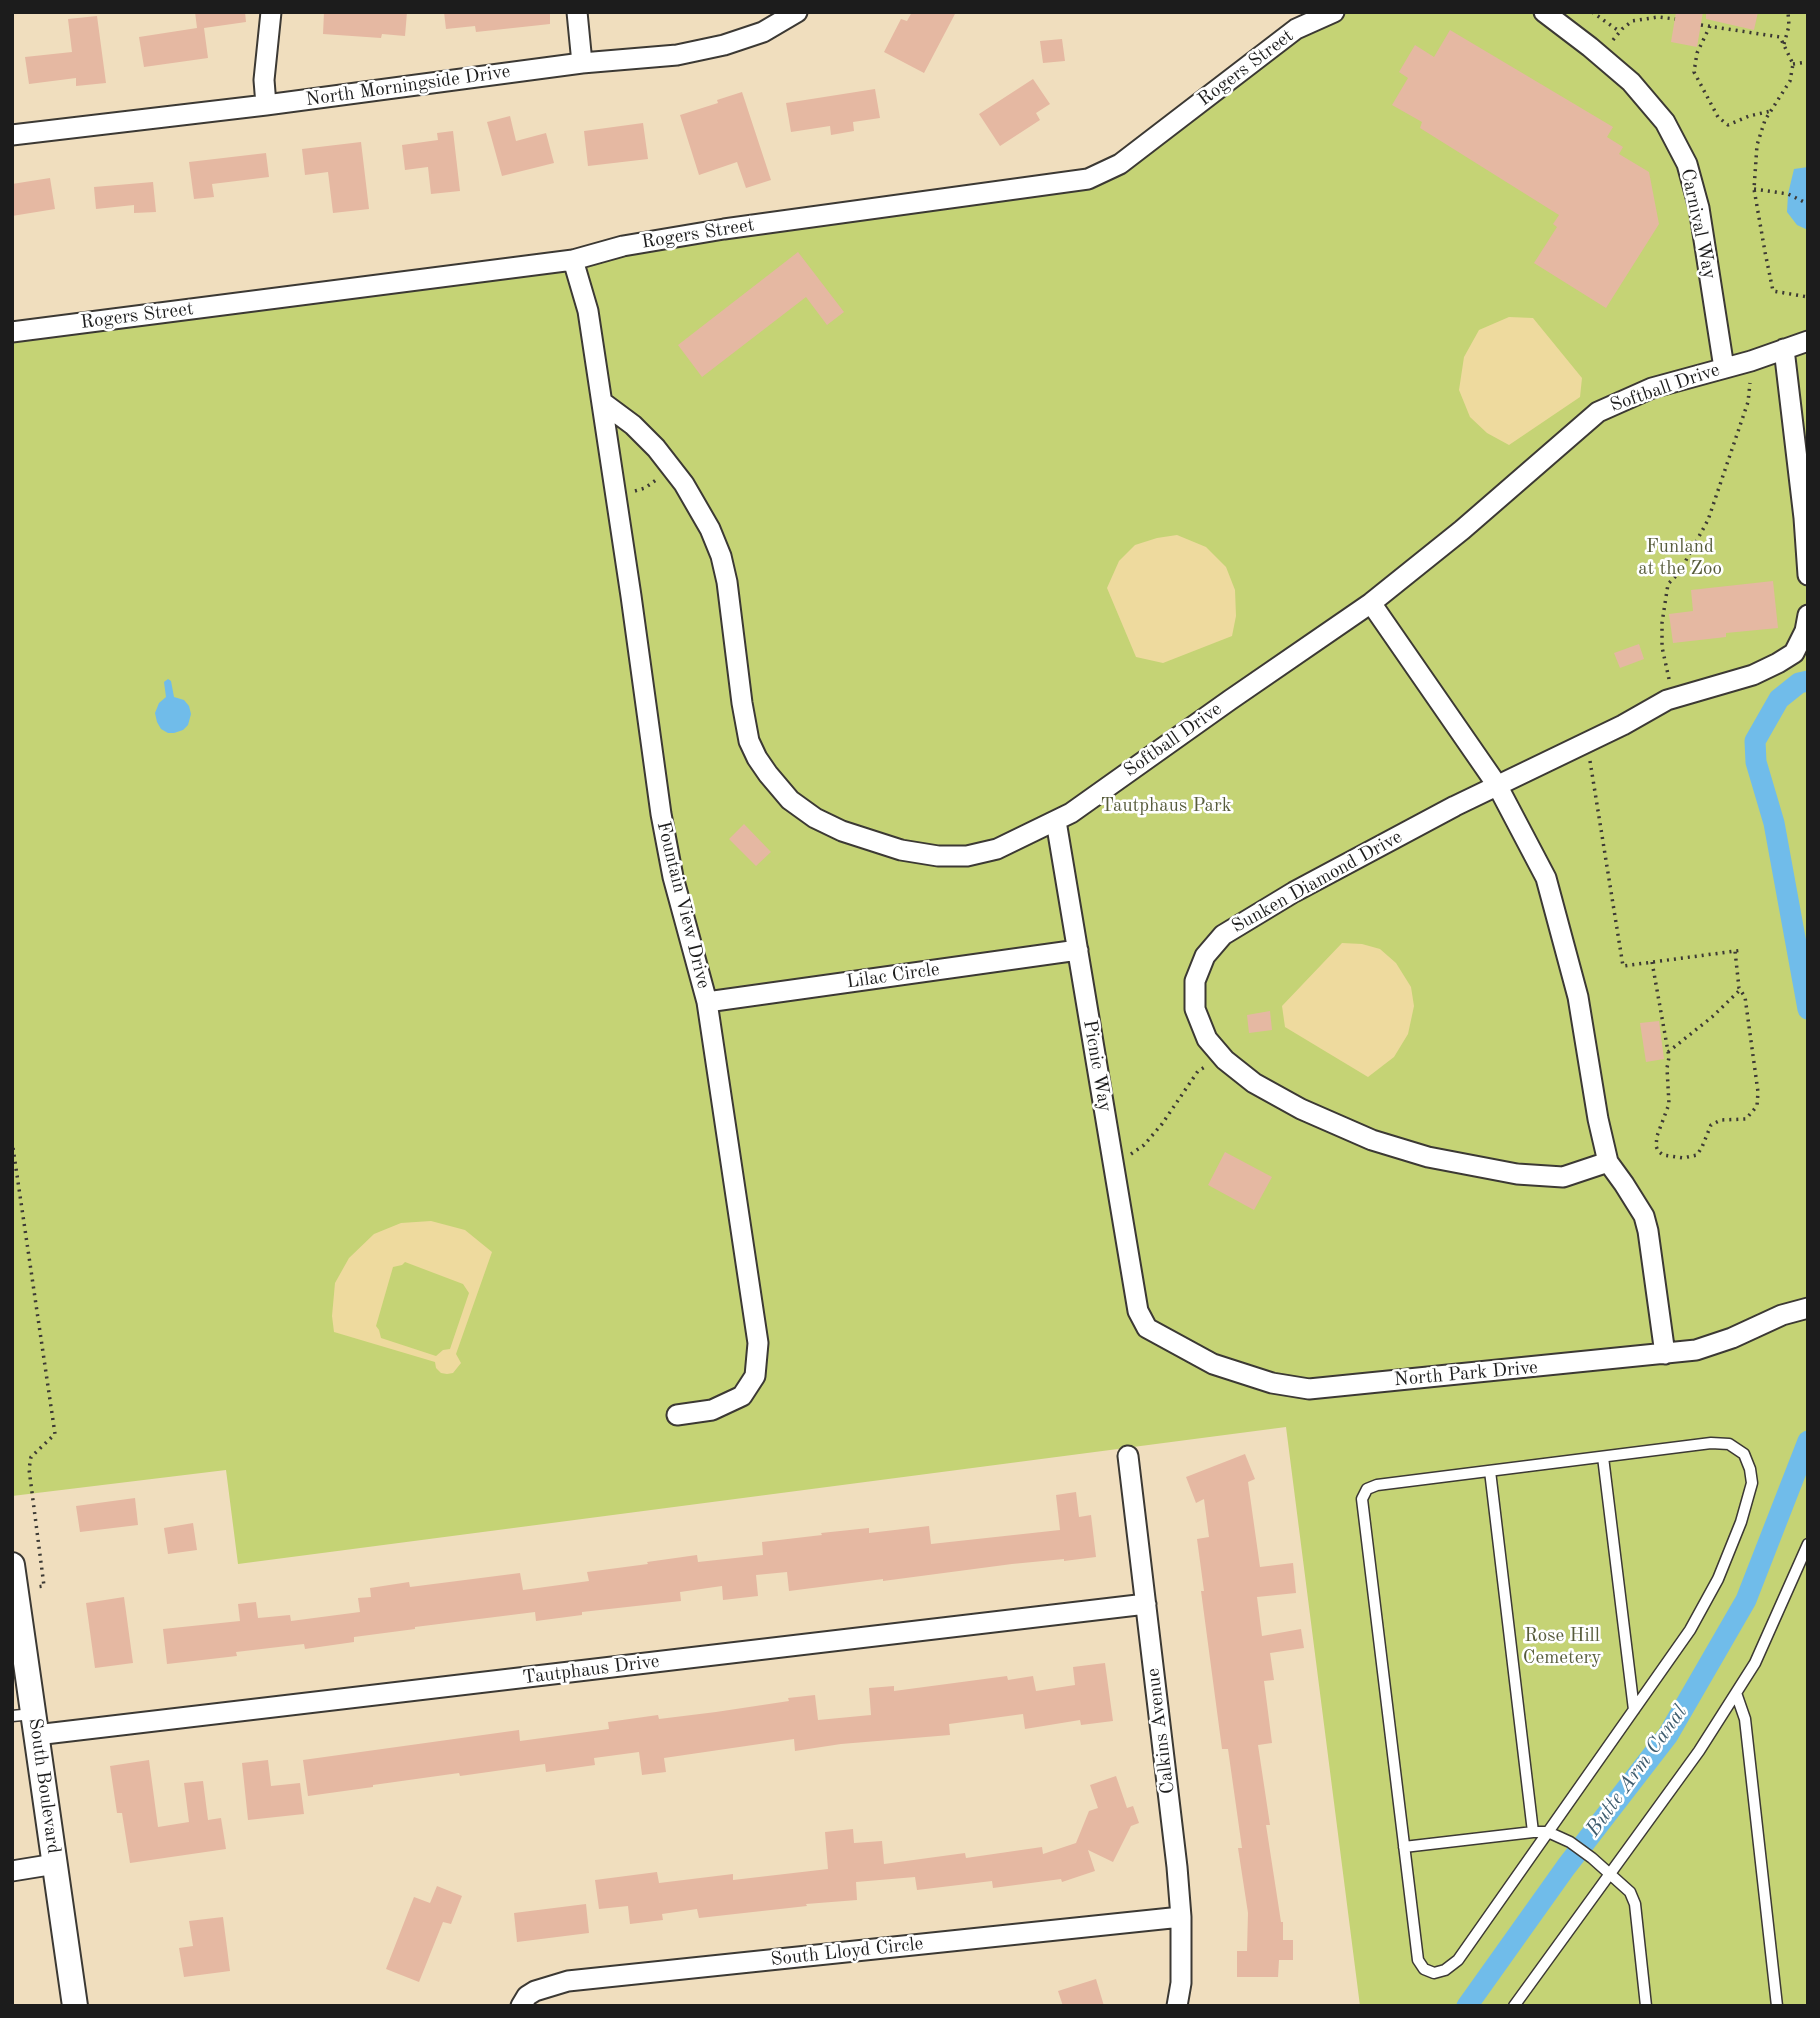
<!DOCTYPE html>
<style>
body{margin:0}
#map{position:relative;width:1820px;height:2018px;overflow:hidden;background:#f0debe;font-family:"Old Standard TT",serif}
canvas{display:block}
.frame{position:absolute;inset:0;border:14px solid #1c1c1c;pointer-events:none}
</style>
<div id="map">
<canvas width="1820" height="2018"></canvas>
<div class="frame"></div>
</div>
<script>
const ctx = document.querySelector('canvas').getContext('2d');
ctx.lineJoin = 'round';
function paint(path, color) { ctx.fillStyle = color; ctx.fill(path, 'evenodd'); }
const toPath = rows => new Path2D(rows.map(r => 'M' + r).join(''));
function strokePath(path, color, width, dash) { ctx.strokeStyle = color; ctx.lineWidth = width; ctx.lineCap = dash ? 'butt' : 'round'; ctx.setLineDash(dash || []); ctx.stroke(path); }
function label(font, color, halo, rows, align = 'center') {
  ctx.font = font + ' "Old Standard TT",serif'; ctx.lineWidth = 5; ctx.setLineDash([]); ctx.textBaseline = 'middle'; ctx.strokeStyle = halo; ctx.fillStyle = color; for (const [text, x, y, turn = 0] of rows) {
    ctx.save(); ctx.translate(x, y); ctx.rotate((+turn || 0) * Math.PI / 180); ctx.textAlign = isNaN(turn) ? turn : align; if (halo) ctx.strokeText(text, 0, 0); ctx.fillText(text, 0, 0); ctx.restore();
  }
}
const green = toPath([
 [1334,12,1808,12,1808,2006,1360,2006,1286,1427,238,1564,226,1470,12,1496,12,332,1088,179]
]);
const sand = toPath([
 [1509,317,1533,318,1582,378,1580,397,1509,445,1487,433,1470,417,1459,390,1464,357,1479,330],
 [1177,535,1206,547,1226,567,1235,590,1236,616,1232,636,1163,663,1136,657,1107,588,1119,561,1135,545,1157,538],
 [1342,943,1362,944,1380,949,1396,963,1411,987,1414,1006,1408,1034,1394,1057,1368,1077,1285,1027,1282,1006],
 [431,1221,465,1230,492,1252,456,1354,461,1363,453,1373,447,1374,441,1373,436,1368,435,1362,334,1332,332,1316,335,1283,349,1258,374,1234,401,1223],
 [405,1262,463,1284,469,1293,450,1349,443,1350,436,1356,381,1338,379,1330,376,1326,393,1267,402,1265]
]);
const water = toPath([
 [1808,167,1808,230,1797,225,1787,212,1788,194,1794,169],
 [168,679,171,681,174,697,184,700,189,706,191,714,188,725,183,730,174,733,168,733,161,729,157,722,155,713,159,703,166,697,164,682]
]);
const canal = toPath([
 [1808,681,1799,683,1779,699,1755,741,1756,762,1774,823,1808,1009],
 [1467,2006,1566,1867,1668,1735,1746,1600,1808,1441]
]);
const building = toPath([
 [195,12,245,12,246,22,204,28,208,58,144,67,139,37,197,28],
 [324,12,407,12,405,36,382,34,381,38,323,34],
 [444,12,550,12,550,24,476,32,475,26,446,29],
 [912,12,956,12,924,73,884,52,901,19,907,21],
 [1676,12,1703,12,1697,47,1671,42],
 [1706,12,1758,12,1754,30,1706,19],
 [97,16,106,83,76,86,76,78,29,84,25,57,72,52,68,19],
 [1450,30,1613,127,1607,137,1623,147,1619,154,1649,172,1659,224,1606,308,1534,263,1557,227,1553,224,1559,215,1420,128,1422,122,1392,105,1408,78,1399,72,1415,45,1434,57],
 [1062,39,1065,61,1043,63,1040,41],
 [1033,79,1050,104,1036,113,1040,120,1000,146,979,114],
 [875,89,880,118,853,122,854,131,831,135,830,126,791,132,786,103],
 [742,92,771,180,746,188,737,162,699,175,680,115,718,103,717,100],
 [510,116,516,141,546,133,554,163,502,176,487,122],
 [643,123,648,159,588,166,584,131],
 [453,131,460,191,431,194,428,167,405,170,402,145,438,140,437,133],
 [361,142,369,209,333,213,328,172,305,175,302,149],
 [266,153,269,177,212,184,214,197,194,199,189,162],
 [50,178,55,209,12,216,12,184],
 [153,182,156,212,134,213,134,205,96,209,94,187],
 [798,252,844,312,827,325,806,297,702,377,678,345],
 [1773,581,1778,628,1726,633,1726,637,1673,643,1669,614,1693,611,1691,590],
 [1639,644,1644,659,1620,668,1614,653],
 [744,824,771,852,756,866,729,839],
 [1270,1011,1272,1030,1249,1033,1247,1015],
 [1659,1021,1664,1059,1646,1062,1640,1023],
 [1225,1152,1272,1177,1254,1210,1208,1185],
 [1245,1454,1255,1479,1248,1482,1260,1567,1293,1563,1296,1593,1257,1597,1262,1636,1301,1629,1304,1648,1270,1653,1274,1680,1264,1681,1272,1743,1258,1745,1270,1825,1266,1825,1281,1922,1283,1922,1283,1940,1293,1940,1293,1960,1279,1960,1278,1977,1237,1977,1237,1951,1247,1951,1248,1913,1238,1848,1242,1848,1228,1749,1222,1749,1201,1591,1204,1591,1197,1539,1209,1537,1204,1499,1196,1503,1186,1477],
 [1076,1492,1079,1517,1091,1515,1096,1557,1064,1561,1064,1559,1012,1564,883,1581,883,1579,789,1591,787,1572,756,1575,758,1596,723,1600,722,1586,680,1592,681,1601,582,1612,582,1615,536,1621,535,1612,415,1627,415,1629,354,1637,354,1642,305,1649,304,1644,236,1652,237,1656,167,1664,163,1629,240,1621,238,1604,256,1602,258,1618,290,1615,291,1621,360,1612,358,1598,371,1597,370,1588,409,1582,410,1587,520,1573,523,1590,589,1581,587,1572,648,1564,647,1562,697,1555,698,1562,763,1555,762,1542,822,1535,821,1533,869,1528,869,1533,929,1526,931,1544,1060,1530,1056,1495],
 [135,1498,138,1525,80,1532,76,1506],
 [193,1523,197,1550,168,1554,164,1528],
 [124,1597,133,1663,95,1668,86,1603],
 [1105,1663,1113,1721,1081,1725,1080,1720,1025,1729,1023,1714,949,1724,950,1735,841,1744,795,1751,794,1739,664,1758,666,1772,642,1775,639,1752,594,1758,595,1765,546,1772,545,1764,460,1776,459,1773,373,1785,373,1787,308,1796,303,1760,519,1730,520,1741,609,1729,608,1722,658,1715,659,1719,716,1712,789,1701,788,1698,815,1695,818,1720,871,1715,869,1688,894,1686,894,1691,1007,1676,1008,1680,1033,1676,1036,1691,1075,1685,1073,1667],
 [149,1760,158,1827,189,1822,184,1783,203,1781,208,1820,221,1818,226,1849,130,1863,122,1813,117,1813,110,1766],
 [268,1760,271,1786,300,1783,304,1814,248,1820,242,1763],
 [1116,1776,1127,1808,1133,1806,1139,1823,1131,1826,1113,1862,1088,1850,1095,1871,1062,1882,1061,1879,993,1888,992,1881,917,1890,915,1877,856,1882,857,1900,806,1904,807,1906,699,1918,697,1909,662,1914,663,1920,630,1924,628,1906,599,1909,595,1880,657,1872,659,1883,733,1874,733,1880,828,1869,825,1832,853,1829,854,1843,882,1841,884,1864,965,1853,966,1858,1042,1847,1043,1854,1076,1843,1089,1811,1098,1808,1090,1785],
 [437,1886,462,1896,451,1924,443,1922,419,1982,386,1969,414,1897,430,1903],
 [586,1904,589,1933,517,1942,514,1913],
 [223,1917,230,1971,184,1977,179,1948,193,1946,189,1921],
 [1096,1979,1104,2006,1063,2006,1058,1991]
]);
const path = toPath([
 [1592,12,1619,31],
 [1701,25,1780,37,1793,64,1790,81,1765,120,1757,145,1754,189,1765,252,1773,291,1808,297],
 [1710,26,1697,53,1694,72,1718,117,1728,125,1749,116,1771,111],
 [1613,40,1622,29,1632,21,1658,17,1675,19],
 [1784,44,1789,26,1788,12],
 [1793,64,1808,62],
 [1754,189,1788,194,1808,204],
 [635,491,645,488,656,480],
 [1669,679,1662,647,1662,623,1668,584,1679,573,1708,520,1748,402,1750,383],
 [1590,761,1623,966,1743,950],
 [1652,962,1669,1057,1667,1068,1669,1104,1657,1136,1656,1146,1658,1151,1663,1155,1683,1158,1697,1155,1702,1147,1711,1125,1721,1120,1746,1119,1757,1106,1758,1092,1745,997,1739,988,1735,951],
 [1668,1052,1712,1017,1740,990],
 [12,1141,55,1434,31,1457,29,1469,44,1586,37,1587],
 [1131,1154,1144,1145,1162,1124,1198,1071,1205,1067]
]);
const service = toPath([
 [1711,1443,1729,1444,1744,1454,1750,1469,1752,1483,1741,1522,1718,1579,1690,1630,1458,1960,1445,1970,1434,1973,1424,1969,1418,1960,1362,1499,1367,1489,1377,1485,1711,1443],
 [1603,1457,1634,1710],
 [1490,1471,1533,1832],
 [1736,1693,1745,1719,1777,2006],
 [12,1716,33,1714],
 [1404,1847,1533,1832,1548,1832,1570,1842,1592,1858,1630,1892,1635,1904,1646,2006],
 [1514,2006,1699,1751,1755,1663,1808,1544]
]);
const minor = toPath([
 [577,12,582,63],
 [1544,12,1590,47,1631,82,1665,122,1687,164,1699,208,1724,368],
 [266,105,264,80,271,12],
 [12,135,266,105,582,63,677,55,724,45,763,32,797,12],
 [573,260,588,311,631,596,661,814,673,877,707,1002,758,1343,755,1376,742,1396,712,1410,677,1415],
 [12,332,573,260,623,246,724,229,1088,179,1120,164,1296,29,1334,12],
 [1784,349,1804,518,1808,575],
 [602,402,633,425,656,448,684,484,710,529,721,556,727,582,742,703,749,741,757,758,768,774,790,800,815,818,842,831,901,850,938,856,967,856,997,849,1071,813,1230,700,1371,603,1462,530,1598,412,1652,388,1751,361,1808,341],
 [1371,603,1497,785,1546,878,1578,997,1598,1119,1608,1162,1624,1184,1644,1216,1648,1231,1665,1354],
 [1056,821,1138,1311,1147,1328,1213,1364,1272,1383,1309,1389,1696,1350,1732,1338,1782,1315,1808,1308],
 [707,1002,1078,950],
 [1608,1162,1563,1177,1517,1174,1428,1157,1372,1140,1301,1109,1254,1083,1225,1060,1207,1039,1195,1009,1195,981,1205,956,1223,935,1294,892,1455,806,1623,725,1667,700,1753,675,1778,663,1794,653,1805,631,1808,615],
 [1128,1456,1177,1867,1181,1917,1181,1983,1177,2006],
 [36,1735,1146,1604],
 [12,1871,55,1864],
 [521,2006,527,1996,535,1991,568,1981,1181,1917]
]);
const tertiary = toPath([
 [12,1565,75,2006]
]);
const streetNames = [
 ["Rogers Street",1246,68,-37],
 ["North Morningside Drive",408,86,-8],
 ["Carnival Way",1698,224,78],
 ["Rogers Street",698,234,-9],
 ["Rogers Street",137,316,-7],
 ["Softball Drive",1665,388,-19],
 ["Softball Drive",1173,740,-35],
 ["Sunken Diamond Drive",1317,882,-29],
 ["Fountain View Drive",683,905,76],
 ["Lilac Circle",893,976,-8],
 ["Picnic Way",1097,1066,80],
 ["North Park Drive",1466,1374,-5],
 ["Tautphaus Drive",591,1670,-7],
 ["Calkins Avenue",1161,1731,-97],
 ["South Boulevard",44,1786,82],
 ["South Lloyd Circle",847,1952,-6]
];
const parkNames = [
 ["Funland",1680,547],
 ["at the Zoo",1680,569],
 ["Tautphaus Park",1166,806],
 ["Rose Hill",1562,1636],
 ["Cemetery",1562,1658]
];
const waterNames = [
 ["Butte Arm Canal",1637,1771,-54]
];
paint(green, '#c5d375');
paint(sand, '#eeda9e');
paint(water, '#70bcea');
strokePath(canal, '#70bcea', 21);
paint(building, '#e5b8a2');
strokePath(service, '#3c3934', 13);
strokePath(minor, '#3c3934', 23);
strokePath(tertiary, '#3c3934', 28);
strokePath(path, '#3c3934', 3.5, [2, 5]);
strokePath(service, '#fff', 10);
strokePath(minor, '#fff', 19);
strokePath(tertiary, '#fff', 24);
label('19px', '#1c1c1c', '#fff', streetNames);
label('19px', '#575c3b', '#fff', parkNames);
label('italic 21px', '#3e5c6e', '#fff', waterNames);
</script>
